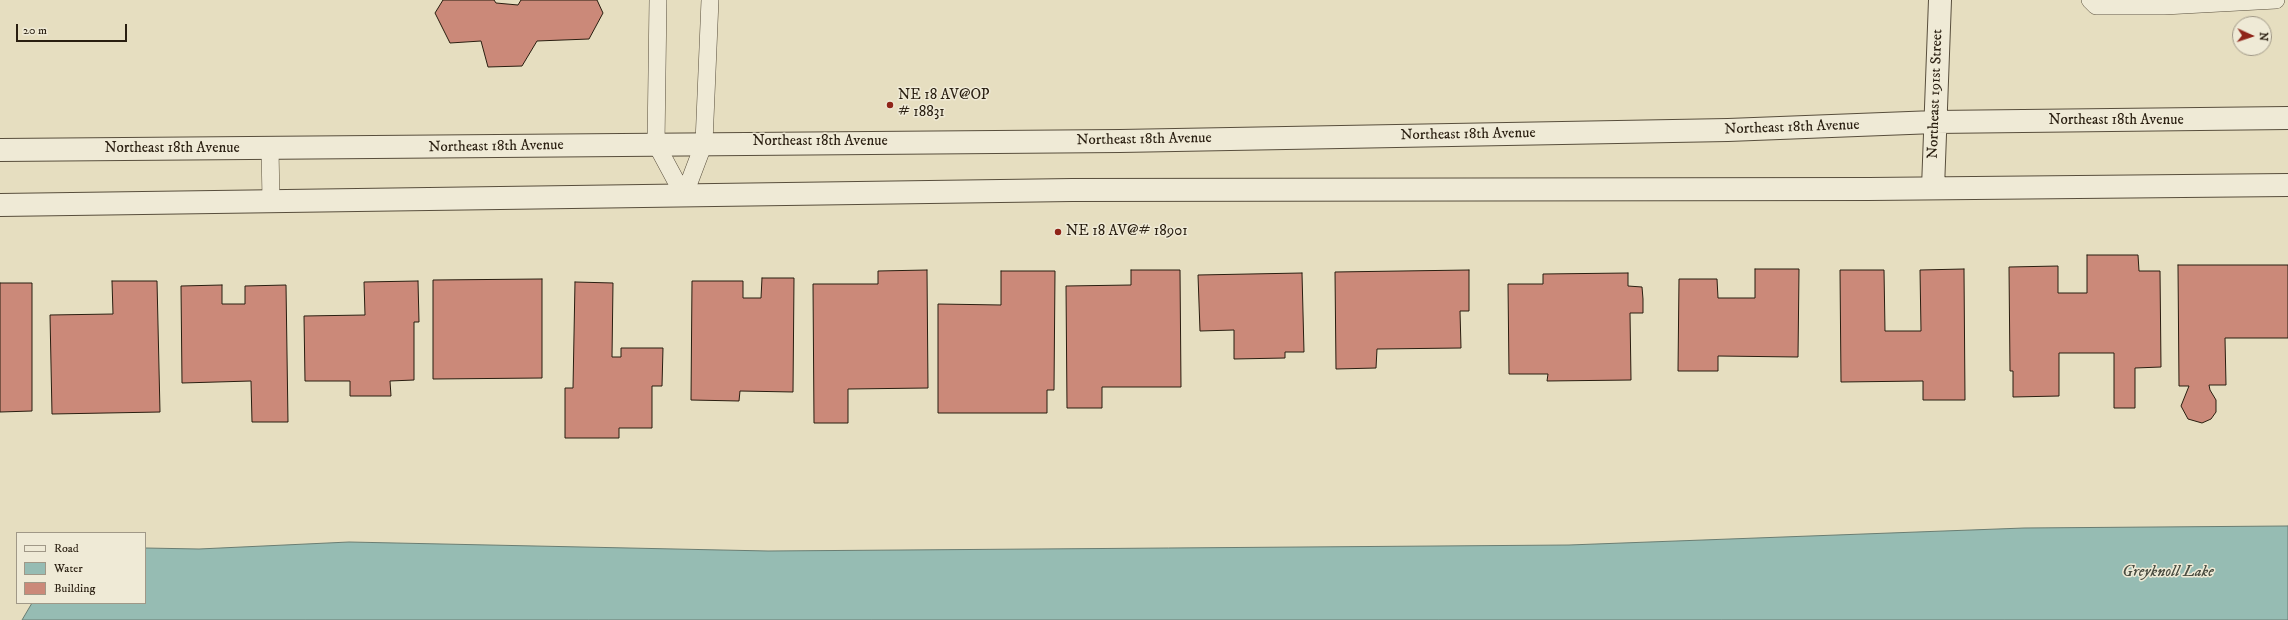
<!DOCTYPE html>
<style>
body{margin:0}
#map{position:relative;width:2288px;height:620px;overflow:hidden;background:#e6dec0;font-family:"IM FELL DW Pica",serif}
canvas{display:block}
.legend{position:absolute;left:16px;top:532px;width:130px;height:72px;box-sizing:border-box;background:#efead6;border:1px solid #a09887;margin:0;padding:5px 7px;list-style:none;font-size:12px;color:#291e10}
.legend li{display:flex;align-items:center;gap:8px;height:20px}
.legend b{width:20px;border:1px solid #a09887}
.north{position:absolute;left:2232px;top:16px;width:40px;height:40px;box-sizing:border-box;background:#efead6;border:1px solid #a09887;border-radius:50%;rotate:93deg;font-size:11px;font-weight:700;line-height:16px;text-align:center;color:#291e10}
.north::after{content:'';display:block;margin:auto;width:14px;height:18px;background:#8f2418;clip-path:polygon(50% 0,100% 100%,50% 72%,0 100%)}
.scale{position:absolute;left:16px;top:24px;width:111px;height:18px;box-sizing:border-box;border:2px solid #291e10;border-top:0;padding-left:5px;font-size:12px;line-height:14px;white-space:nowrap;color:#291e10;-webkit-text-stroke:3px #efead6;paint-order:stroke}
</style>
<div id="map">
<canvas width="2288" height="620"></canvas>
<ul class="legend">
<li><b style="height:5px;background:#efead6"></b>Road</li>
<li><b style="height:11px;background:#96bcb3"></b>Water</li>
<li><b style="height:11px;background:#cb8979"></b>Building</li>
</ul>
<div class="north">N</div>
<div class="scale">20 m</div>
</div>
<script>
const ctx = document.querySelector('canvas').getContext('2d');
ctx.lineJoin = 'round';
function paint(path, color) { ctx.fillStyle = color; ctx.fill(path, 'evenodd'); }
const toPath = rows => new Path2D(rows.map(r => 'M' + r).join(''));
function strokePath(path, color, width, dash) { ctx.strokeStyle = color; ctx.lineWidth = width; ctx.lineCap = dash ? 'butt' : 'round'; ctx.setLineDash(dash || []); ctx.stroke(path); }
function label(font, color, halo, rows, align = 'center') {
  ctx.font = font + ' "IM FELL DW Pica",serif'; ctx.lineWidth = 3; ctx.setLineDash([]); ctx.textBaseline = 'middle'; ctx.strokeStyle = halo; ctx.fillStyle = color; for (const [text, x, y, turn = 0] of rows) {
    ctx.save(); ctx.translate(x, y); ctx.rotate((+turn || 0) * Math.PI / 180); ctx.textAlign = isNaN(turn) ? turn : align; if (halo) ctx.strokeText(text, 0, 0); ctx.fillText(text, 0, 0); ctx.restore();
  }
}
const water = toPath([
 [2288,526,2288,620,22,620,32,603,145,603,145,548,199,549,349,542,768,551,1569,545,2024,528,2288,526]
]);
const building = toPath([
 [443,0,494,0,496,3,518,5,521,0,597,0,603,13,589,39,537,41,522,66,488,67,481,41,450,43,435,13,443,0],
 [2087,255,2138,255,2139,271,2160,271,2161,367,2135,368,2135,408,2114,408,2114,353,2059,353,2059,396,2013,397,2013,371,2010,371,2009,267,2058,266,2058,293,2087,293,2087,255],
 [2178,265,2288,265,2288,338,2225,338,2226,385,2209,385,2210,390,2216,400,2216,412,2211,419,2202,423,2188,419,2181,406,2189,386,2179,386,2178,265],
 [1755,269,1799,269,1798,357,1718,356,1718,371,1678,371,1679,279,1717,279,1718,298,1755,298,1755,269],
 [1964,269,1965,400,1923,400,1923,381,1841,382,1840,270,1884,270,1885,331,1921,331,1920,270,1964,269],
 [927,270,928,388,848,389,848,423,814,423,813,284,878,284,878,271,927,270],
 [1131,270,1180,270,1181,387,1102,387,1102,408,1067,408,1066,286,1131,285,1131,270],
 [1469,270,1469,311,1460,311,1461,348,1377,349,1376,368,1336,369,1335,272,1469,270],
 [1001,271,1055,271,1054,390,1047,390,1047,413,938,413,938,304,1001,305,1001,271],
 [1302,273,1304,352,1285,352,1285,358,1234,359,1234,330,1200,331,1198,275,1302,273],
 [1628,273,1628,286,1642,287,1643,299,1643,313,1630,313,1631,380,1547,381,1548,374,1509,374,1508,284,1543,284,1543,274,1628,273],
 [762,278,794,278,793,392,740,391,739,401,691,400,692,281,743,281,743,298,761,298,762,278],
 [542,279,542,378,433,379,433,280,542,279],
 [112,281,157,281,160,412,52,414,50,315,113,314,112,281],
 [418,281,419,322,414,322,414,380,390,381,391,396,350,396,350,381,305,381,304,316,365,315,364,282,418,281],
 [575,282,613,283,612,357,621,357,621,348,663,348,662,386,652,386,652,428,619,428,619,438,565,438,565,388,573,388,575,282],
 [0,283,32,283,32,411,0,412,0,283],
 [222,285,222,304,245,304,245,286,286,285,288,422,252,422,251,381,182,383,181,286,222,285]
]);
const service = toPath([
 [658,0,656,144,684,196],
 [2090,0,2096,6,2164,6,2276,0],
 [270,149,271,200],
 [684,196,704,143,710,0]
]);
const tertiary = toPath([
 [0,150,1120,141,1728,130,1935,122,2288,118],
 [1933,188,1940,0],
 [0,205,1072,190,1869,189,2288,185]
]);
const markers = [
 [890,105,4,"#8f2418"],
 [1058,232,4,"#8f2418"]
];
const streetNames = [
 ["Northeast 191st Street",1936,94,-88],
 ["Northeast 18th Avenue",2116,121],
 ["Northeast 18th Avenue",1792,128,-2],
 ["Northeast 18th Avenue",1468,135,-1],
 ["Northeast 18th Avenue",1144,140,-1],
 ["Northeast 18th Avenue",820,142],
 ["Northeast 18th Avenue",496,147,-1],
 ["Northeast 18th Avenue",172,149]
];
const poiNames = [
 ["NE 18 AV@OP",898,96],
 ["# 18831",898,113],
 ["NE 18 AV@# 18901",1066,232]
];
const waterNames = [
 ["Greyknoll Lake",2168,573]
];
paint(water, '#96bcb3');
strokePath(water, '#6a7d72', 1);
paint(building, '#cb8979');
strokePath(building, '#291e10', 1);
strokePath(service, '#584e3c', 18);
strokePath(tertiary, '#584e3c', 24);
strokePath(service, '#efead6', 17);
strokePath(tertiary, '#efead6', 22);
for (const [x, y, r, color] of markers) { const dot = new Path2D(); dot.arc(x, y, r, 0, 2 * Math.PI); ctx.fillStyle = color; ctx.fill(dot); strokePath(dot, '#efead6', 1.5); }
label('15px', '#291e10', '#efead6', streetNames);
label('15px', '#291e10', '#efead6', poiNames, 'left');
label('italic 16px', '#4a4d41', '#efead6', waterNames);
</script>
